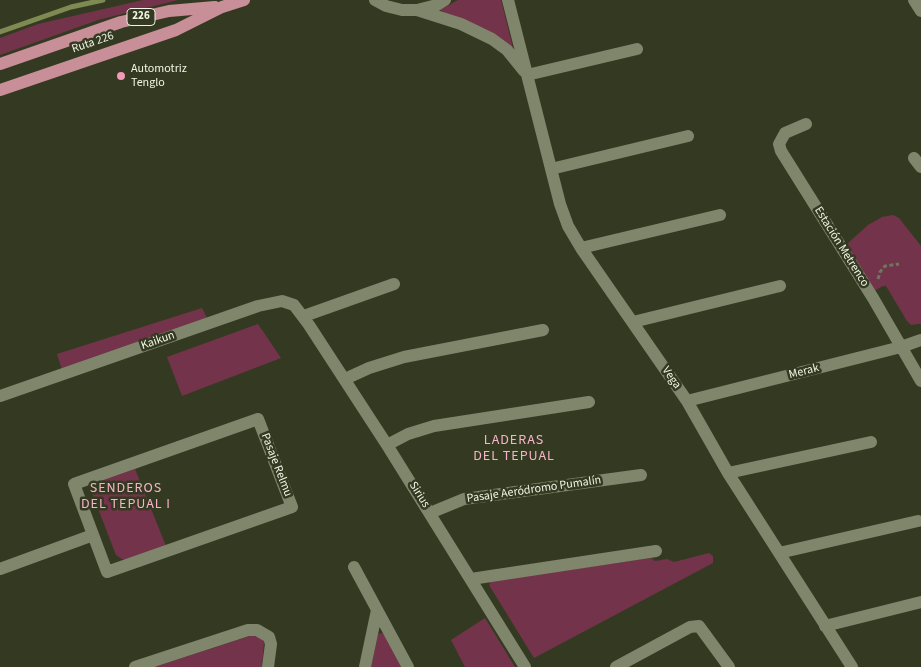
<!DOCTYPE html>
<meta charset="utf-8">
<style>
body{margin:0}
canvas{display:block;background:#343a21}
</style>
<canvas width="921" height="667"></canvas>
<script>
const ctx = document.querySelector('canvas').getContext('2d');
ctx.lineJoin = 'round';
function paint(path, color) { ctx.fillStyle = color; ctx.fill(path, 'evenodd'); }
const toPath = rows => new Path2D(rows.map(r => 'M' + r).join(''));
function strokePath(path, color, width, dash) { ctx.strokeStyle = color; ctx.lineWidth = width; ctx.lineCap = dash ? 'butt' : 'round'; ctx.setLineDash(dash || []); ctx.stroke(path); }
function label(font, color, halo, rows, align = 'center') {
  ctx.font = font + ' "Source Sans 3",sans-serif'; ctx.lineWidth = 5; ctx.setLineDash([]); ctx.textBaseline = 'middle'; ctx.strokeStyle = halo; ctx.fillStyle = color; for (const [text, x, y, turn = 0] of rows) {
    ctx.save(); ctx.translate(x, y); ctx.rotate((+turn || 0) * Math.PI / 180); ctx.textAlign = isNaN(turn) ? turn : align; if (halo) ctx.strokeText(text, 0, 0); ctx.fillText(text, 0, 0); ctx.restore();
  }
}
const green = toPath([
 [143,0,178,0,98,20,0,55,0,38,38,24],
 [458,0,501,0,514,52,440,10],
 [893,215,899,218,921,246,921,324,918,324,911,325,907,321,886,286,883,286,874,291,847,244,868,225,882,217],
 [202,308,207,318,63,373,57,354],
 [258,324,281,358,182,396,167,357],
 [135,469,166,546,127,560,122,559,116,555,92,493,93,487,97,482],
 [709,553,713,556,713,563,534,658,489,585,491,581,644,559,651,558,655,561,667,559,674,562],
 [485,618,515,667,465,667,451,640],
 [382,633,386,635,402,667,371,667,378,634],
 [253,635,261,638,264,642,262,667,154,667]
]);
const stream = toPath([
 [0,32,71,7,103,0]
]);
const path = toPath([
 [878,279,880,272,885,266,899,264]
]);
const minor = toPath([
 [375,0,386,6,402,10,417,10,437,5,445,0],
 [508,0,560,204,568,226,581,248,687,401,728,473,852,667],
 [914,0,921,11],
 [417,10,461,24,492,39,507,50,524,71],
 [527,75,637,49],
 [806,124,785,133,779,144,781,151,873,298,921,381],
 [914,158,921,167],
 [551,169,688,136],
 [581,248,720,215],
 [304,316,394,284],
 [633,322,780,286],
 [345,379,369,368,404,357,543,330],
 [0,396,258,306,282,301,294,305,309,325,387,445,525,667],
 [687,401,901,347,921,340],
 [258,419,292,507,107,572,74,484,258,419],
 [387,445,408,434,434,426,589,402],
 [728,473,871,442],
 [430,513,464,499,641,475],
 [779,553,918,521],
 [354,567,408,667],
 [0,569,93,535],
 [471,579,656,551],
 [825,626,921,602],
 [135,667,248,630,257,630,269,637,271,644,268,667],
 [365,667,377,610],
 [616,667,690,627,699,626,729,667]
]);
const major = toPath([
 [0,64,121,22,169,11,215,7],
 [0,90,176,30,222,7,244,0]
]);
const markers = [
 [121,76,5,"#f09ab6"]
];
const shields = [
 [141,17,28]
];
const shieldNames = [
 ["226",141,17]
];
const streetNames = [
 ["Ruta 226",93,43,-19],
 ["Estación Metrenco",841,247,58],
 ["Kaikun",158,341,-19],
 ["Merak",804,372,-14],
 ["Vega",671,378,55],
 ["Pasaje Relmu",276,465,69],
 ["Pasaje Aeródromo Pumalín",534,490,-8],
 ["Sirius",419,495,58]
];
const poiNames = [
 ["Automotriz",131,69],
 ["Tenglo",131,83]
];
const neighbourhoodNames = [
 ["LADERAS",514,441],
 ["DEL TEPUAL",514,457],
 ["SENDEROS",126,489],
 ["DEL TEPUAL I",126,505]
];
paint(green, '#73334a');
strokePath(stream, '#7f8a53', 5);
strokePath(path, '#717660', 3, [4, 2.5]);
strokePath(minor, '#7f866b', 12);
strokePath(major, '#c98f99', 12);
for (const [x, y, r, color] of markers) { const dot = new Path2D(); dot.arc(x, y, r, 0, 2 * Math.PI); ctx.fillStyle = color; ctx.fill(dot); strokePath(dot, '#343a21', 2); }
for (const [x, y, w] of shields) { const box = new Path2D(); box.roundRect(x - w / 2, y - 8.5, w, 17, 4); ctx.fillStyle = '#343a21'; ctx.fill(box); strokePath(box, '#f0f5e5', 1); }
label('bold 11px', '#f0f5e5', null, shieldNames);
label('12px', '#f0f5e5', '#343a21', streetNames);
label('12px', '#f0f5e5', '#343a21', poiNames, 'left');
ctx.letterSpacing = '1px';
label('14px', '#f6b4c8', '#343a21', neighbourhoodNames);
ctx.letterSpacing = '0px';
</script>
